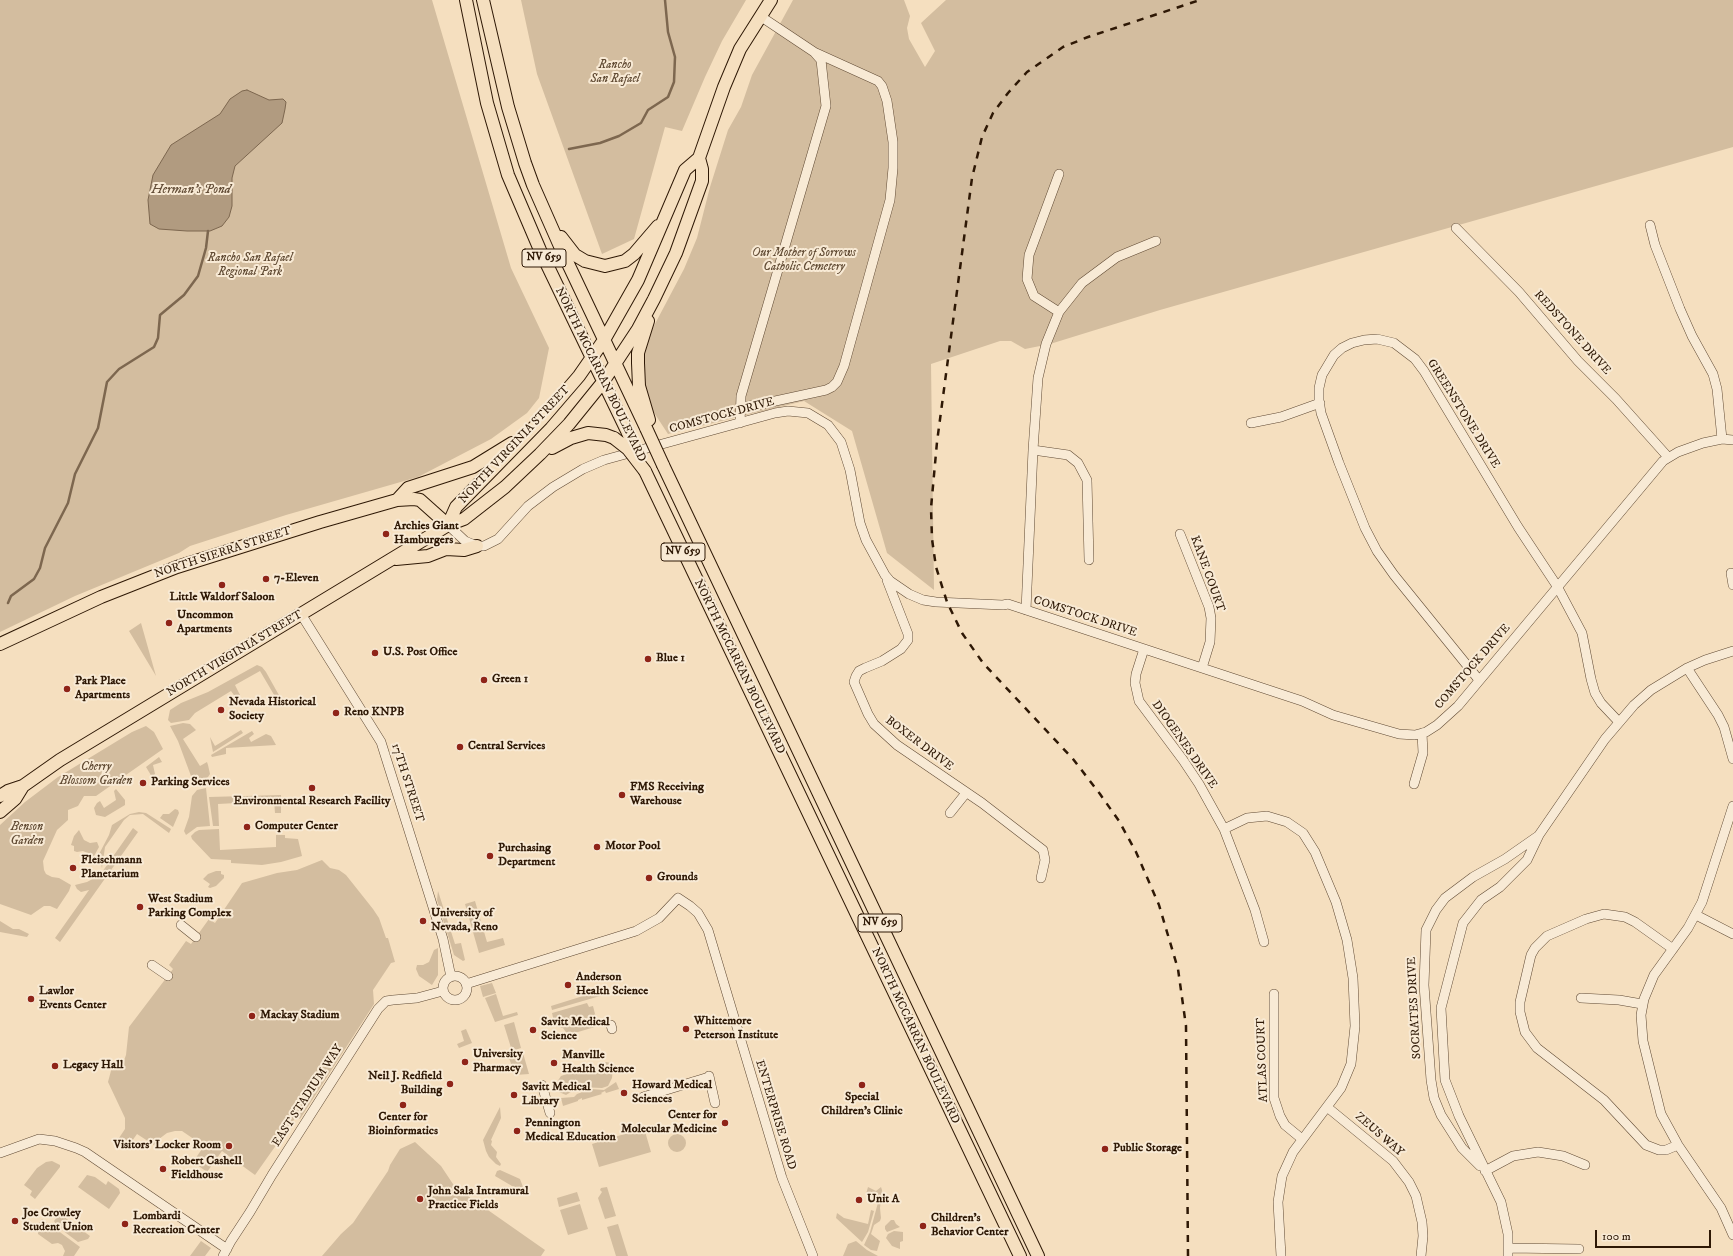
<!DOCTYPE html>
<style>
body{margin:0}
#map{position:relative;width:1733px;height:1256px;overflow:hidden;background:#f5dfbf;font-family:"IM FELL DW Pica",serif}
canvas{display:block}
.scale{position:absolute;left:1595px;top:1230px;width:116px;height:18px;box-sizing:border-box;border:2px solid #2e1805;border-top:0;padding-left:5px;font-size:12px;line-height:14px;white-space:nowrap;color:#2e1805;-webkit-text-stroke:3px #f8ead5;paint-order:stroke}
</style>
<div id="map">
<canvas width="1733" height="1256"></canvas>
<div class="scale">100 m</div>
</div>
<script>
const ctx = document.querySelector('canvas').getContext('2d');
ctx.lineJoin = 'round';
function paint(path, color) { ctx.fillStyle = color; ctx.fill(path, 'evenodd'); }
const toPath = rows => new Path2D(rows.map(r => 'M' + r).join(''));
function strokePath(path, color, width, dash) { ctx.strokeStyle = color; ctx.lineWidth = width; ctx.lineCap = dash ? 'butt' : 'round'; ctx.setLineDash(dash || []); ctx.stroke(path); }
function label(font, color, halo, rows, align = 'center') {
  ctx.font = font + ' "IM FELL DW Pica",serif'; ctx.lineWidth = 4; ctx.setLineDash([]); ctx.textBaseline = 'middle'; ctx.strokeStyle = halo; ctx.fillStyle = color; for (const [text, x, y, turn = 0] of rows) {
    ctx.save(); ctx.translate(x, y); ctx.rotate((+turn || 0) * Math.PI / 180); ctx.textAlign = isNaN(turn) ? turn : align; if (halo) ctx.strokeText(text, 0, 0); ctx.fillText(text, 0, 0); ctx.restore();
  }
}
const green = toPath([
 [0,0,432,0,511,268,549,348,539,398,527,413,491,439,418,477,286,515,190,546,179,553,75,596,0,632],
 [521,0,746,0,722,41,705,77,682,131,665,127,634,239,602,254,537,74],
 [793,0,904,0,910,16,907,28,909,39,925,67,935,51,921,23,946,0,1733,0,1733,147,1160,310,1050,344,1025,349,1011,341,1000,341,931,364,934,590,887,553,852,431,804,401,668,434,651,408,645,394,644,362,647,339,684,269,697,238,710,187,728,130,741,107,752,75],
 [141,623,156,676,129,631],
 [257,665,262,667,266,672,285,706,280,705,260,671,235,685,240,695,236,698,231,691,195,713,189,720,171,723,168,720,170,710,181,703,208,692],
 [183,723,190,724,196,730,183,739,200,766,207,762,208,765,210,774,206,780,197,781,191,776,178,741,170,726],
 [146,726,154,732,163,749,96,796,84,796,78,806,68,810,68,820,57,830,43,861,44,870,46,874,52,877,59,878,71,885,69,891,57,909,50,906,44,906,31,915,0,904,0,825,25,802,58,777,132,732],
 [241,730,243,733,213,752,210,737,215,746],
 [252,731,254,734,249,738,251,742,266,734,271,736,276,745,226,748,226,754,212,757,211,755],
 [159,757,162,762,153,765,155,774,152,777,146,767],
 [206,788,210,826,197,827,186,835,184,831,189,817,192,796,197,790],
 [116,789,125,800,125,805,105,817,96,815,94,808,97,803,100,801,104,808,116,800,114,791],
 [281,795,281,813,275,813,274,801,218,804,219,826,213,826,209,797],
 [175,809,178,810,179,813,173,827,160,818,163,814,169,814],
 [139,812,146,813,171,829,169,833,143,814,130,815,124,820,105,847,102,868,100,861,97,858,109,835,112,825,130,814],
 [133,828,138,832,60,942,55,938,89,890,81,892,77,889,75,885,87,882,100,875],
 [219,829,220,850,276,847,276,835,285,835,285,838,298,839,302,856,281,862,262,865,231,863,231,860,211,859,192,839,191,836,195,832,199,830],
 [79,830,84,840,90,843,97,842,99,847,94,856,83,851,77,852,74,851,74,846,71,845,74,836],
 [322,860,330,868,339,870,346,875,373,909,379,918,386,938,388,938,395,962,391,963,373,990,374,1004,300,1119,296,1117,255,1175,222,1151,207,1172,193,1162,204,1146,182,1131,175,1131,167,1133,159,1139,154,1145,137,1134,127,1148,117,1141,125,1129,125,1118,108,1082,112,1067,121,1069,126,1055,129,1027,173,969,169,965,186,941,191,944,209,919,215,923,242,883,277,873,297,870],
 [216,871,221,871,221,874,224,875,224,878,216,886,210,888,208,887,210,884,203,879,208,874],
 [438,891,455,944,461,943,465,960,463,961,454,955,437,900],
 [475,901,487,942,503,938,505,945,479,953,465,904],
 [0,921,13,929,19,929,29,934,27,937,0,932],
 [438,948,438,975,432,985,419,976,416,969,417,965,423,965,429,962,434,950],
 [492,983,496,993,483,997,480,986],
 [599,991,600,996,552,1010,551,1006],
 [496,994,503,1016,517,1012,518,1015,495,1022,485,998],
 [587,1003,589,1007,593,1006,598,1026,568,1035,563,1028,555,1026,552,1013],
 [514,1022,521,1048,512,1051,504,1025],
 [466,1029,472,1043,459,1048,457,1044,464,1041,461,1031],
 [523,1053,529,1074,515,1075,509,1058],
 [606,1062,611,1063,613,1068,612,1078,608,1086,602,1088,579,1087,566,1095,559,1092,557,1082,561,1076,584,1068,595,1070],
 [616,1082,619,1089,606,1093,605,1091,601,1093,602,1094,582,1100,582,1098,578,1100,578,1101,563,1106,561,1098,574,1097,577,1094,591,1089,604,1090],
 [500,1107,501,1118,491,1140,492,1141,491,1145,497,1152,496,1157,501,1164,500,1166,496,1164,489,1157,486,1151,483,1140],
 [644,1128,651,1152,599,1167,592,1144],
 '668 1143a9 9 0 1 1 18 0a9 9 0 1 1-18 0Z',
 [415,1142,441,1166,455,1187,545,1250,541,1256,322,1256,341,1234,353,1223,388,1171,390,1165,400,1149],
 [52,1161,60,1165,60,1167,35,1199,30,1195,32,1191,24,1185,37,1168,46,1162],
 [500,1170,520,1179,523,1187,522,1189,512,1186,495,1176,497,1171],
 [87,1175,95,1177,106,1185,108,1181,119,1189,120,1193,109,1209,78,1187],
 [607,1187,616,1216,605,1219,598,1198,602,1192,600,1190,601,1188],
 [868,1187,876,1191,881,1187,882,1190,880,1208,881,1218,880,1221,874,1225,871,1234,880,1241,877,1251,871,1250,864,1245,870,1232,879,1199,878,1196,866,1194],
 [577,1192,580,1201,559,1207,557,1198],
 [580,1204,588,1229,568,1235,560,1210],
 [871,1210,874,1211,868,1232,862,1242,836,1218,837,1213,844,1218,868,1224],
 [60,1214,90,1236,88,1239,78,1242,58,1227,54,1221],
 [42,1219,51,1226,49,1228,55,1232,57,1230,80,1247,74,1256,63,1256,65,1251,62,1245,58,1243,52,1244,38,1234,38,1231,36,1227],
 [891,1220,894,1220,896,1224,900,1227,887,1232,885,1229,885,1226],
 [618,1224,628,1256,616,1256,607,1227],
 [894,1231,903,1232,903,1241,900,1242,900,1249,892,1246,886,1238,888,1234],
 [201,1241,211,1248,205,1256,190,1256],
 [856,1241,867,1250,878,1256,843,1256,848,1244]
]);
const water = toPath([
 [247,90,269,100,283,99,286,102,285,109,282,123,235,166,232,178,232,206,229,217,222,226,210,231,187,231,159,229,150,224,148,200,153,175,171,145,220,114,230,99,242,91,247,90]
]);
const stream = toPath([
 [569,149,600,143,619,136,641,123,648,110,668,97,674,82,675,57,668,32,665,0],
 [8,603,11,596,34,579,40,568,45,548,68,503,75,474,98,428,107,382,119,369,154,347,158,338,160,315,184,295,198,276,206,248,208,231]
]);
const minor = toPath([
 [1650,225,1655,245,1680,309,1692,336,1713,374,1717,389,1722,439],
 [1456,228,1519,292,1578,361,1616,399,1668,457],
 [1059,312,1034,296,1027,279,1029,255,1059,174],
 [741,407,757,405,826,390,832,387,837,382,844,366,890,200,893,168,893,142,887,101,882,86,878,81,867,76,814,52],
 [740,423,741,396,826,106,821,60,814,52,760,16],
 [1251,423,1281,417,1320,403],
 [1033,450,1038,378,1046,344,1059,312,1082,283,1117,257,1156,241],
 [448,525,465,541,477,546,484,546,498,539,528,506,553,487,583,469,604,460,775,413,788,411,808,413,828,425,841,442,850,470,860,523,866,540,885,575,890,581,909,594,923,600,936,602,1003,605,1008,604,1302,701,1333,715,1399,734,1415,735,1426,732,1437,725,1458,706,1663,461,1678,452,1703,443,1722,439,1733,440],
 [1180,534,1209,607,1211,618,1210,642,1202,668],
 [1731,573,1733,585],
 [887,580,908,634,908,640,901,649,882,661,865,668,859,671,856,676,854,682,868,714,874,724,897,745,982,803,1043,850,1045,860,1041,878],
 [1026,610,1033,450,1068,455,1078,463,1087,480,1089,560],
 [301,614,381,742,443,939,451,977],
 [1144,649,1136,674,1135,683,1139,701,1183,760,1199,784,1224,829,1255,910,1264,942],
 [1687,668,1718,715,1724,727,1733,759],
 [1479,680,1394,575,1377,551,1365,528,1339,463,1321,413,1319,400,1319,388,1322,375,1334,355,1342,348,1352,343,1364,340,1377,339,1394,343,1415,359,1424,371,1518,527,1557,586,1582,633,1591,679,1595,693,1601,703,1618,721],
 [1414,784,1423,753,1422,733],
 [1733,806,1702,902,1688,928,1654,975,1644,999,1641,1015,1643,1041,1661,1114,1678,1145,1721,1208,1733,1235],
 [950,813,966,793],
 [1224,829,1247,818,1267,816,1287,822,1303,833,1315,852,1336,902,1347,940,1353,978,1355,1026,1351,1064,1341,1088,1293,1152,1282,1176,1278,1202,1281,1256],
 [1696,915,1733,934],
 [181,925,196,937],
 [1673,949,1635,922,1625,917,1604,914,1586,919,1547,936,1535,948,1531,955,1520,1002,1520,1012,1525,1032,1537,1048,1604,1100,1646,1145,1659,1150,1666,1150,1678,1145],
 [152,965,168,976],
 '443 988a12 12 0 1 1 24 0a12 12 0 1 1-24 0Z',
 [466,984,636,931,659,918,678,898,690,906,698,913,708,930,782,1178,813,1256],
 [1274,994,1274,1098,1280,1116,1285,1125,1302,1139],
 [1581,998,1619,1000,1642,1004],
 [611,1025,612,1029],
 [709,1076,715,1103],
 [542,1085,550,1113],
 [643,1097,709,1077],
 [1327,1107,1393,1161,1409,1182,1416,1196,1422,1222,1423,1236,1421,1256],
 [0,1153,39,1139,55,1141,76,1148,85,1152,227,1249],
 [1480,1166,1462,1148,1441,1115,1434,1098,1431,1080,1424,985,1426,930,1436,910,1445,898,1473,877,1505,859,1538,836],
 [1485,1171,1513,1156,1538,1152,1563,1156,1585,1165],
 [1509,1248,1579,1249],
 [223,1256,231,1241,250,1212,272,1175,378,1009,386,1001,393,1000,417,998,443,991],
 [1508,1256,1508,1234,1501,1202,1459,1116,1445,1080,1441,1008,1463,923,1481,900,1500,887,1527,860,1539,835,1605,739,1634,705,1651,690,1687,668,1705,660,1733,651]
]);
const major = toPath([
 [466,0,487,103,508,175,540,250,628,433],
 [483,0,508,107,525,163,533,185,563,253,646,428],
 [561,237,575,255,585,261,605,266,625,261,634,254,658,226],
 [648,321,638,353,638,363,639,386,649,420],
 [552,448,571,438,588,433,606,435,614,438],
 [663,465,1038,1256],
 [645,471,1020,1256],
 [397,500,408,488,473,467,512,443],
 [448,525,456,507,542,419,579,376,604,340,638,280,685,170,699,158],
 [396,559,428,556,446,549,464,550,477,546],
 [0,644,101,597,177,567,320,522,397,500,414,499,420,500,448,525],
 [0,796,8,791,23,786,60,760,448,525,464,519,505,487,540,454,569,424,603,382,638,329,654,299,676,253,702,181,702,169,699,158,724,87,740,49,771,0],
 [0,812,15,799,23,786]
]);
const rail = toPath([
 [1188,1256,1186,1026,1178,969,1159,905,1136,852,1119,821,1100,794,1073,759,983,663,962,633,947,602,936,567,932,539,931,508,937,442,972,178,982,137,993,113,1008,93,1027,72,1063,47,1088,37,1200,0]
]);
const majorBridge = toPath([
 [646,428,663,465],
 [628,433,637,454],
 [614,438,628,449,645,471]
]);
const markers = [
 [386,534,4,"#8f2418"],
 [266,579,4,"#8f2418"],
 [222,585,4,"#8f2418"],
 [169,623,4,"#8f2418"],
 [375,653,4,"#8f2418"],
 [648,659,4,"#8f2418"],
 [484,680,4,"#8f2418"],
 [67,689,4,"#8f2418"],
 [221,710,4,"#8f2418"],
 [336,713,4,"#8f2418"],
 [460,747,4,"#8f2418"],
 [143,783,4,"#8f2418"],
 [312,788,4,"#8f2418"],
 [622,795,4,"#8f2418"],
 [247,827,4,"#8f2418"],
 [597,847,4,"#8f2418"],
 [490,856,4,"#8f2418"],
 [73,868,4,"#8f2418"],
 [649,878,4,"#8f2418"],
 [140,907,4,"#8f2418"],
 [423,921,4,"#8f2418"],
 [568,985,4,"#8f2418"],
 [31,999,4,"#8f2418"],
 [252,1016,4,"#8f2418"],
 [686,1029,4,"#8f2418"],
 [533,1030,4,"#8f2418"],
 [465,1062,4,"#8f2418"],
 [554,1063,4,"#8f2418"],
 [55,1066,4,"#8f2418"],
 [450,1084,4,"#8f2418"],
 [862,1085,4,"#8f2418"],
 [624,1093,4,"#8f2418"],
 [514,1095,4,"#8f2418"],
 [403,1105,4,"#8f2418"],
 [725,1123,4,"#8f2418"],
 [517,1131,4,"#8f2418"],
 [229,1146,4,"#8f2418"],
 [1105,1149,4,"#8f2418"],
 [163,1169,4,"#8f2418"],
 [420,1199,4,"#8f2418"],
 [859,1200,4,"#8f2418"],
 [15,1221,4,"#8f2418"],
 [125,1224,4,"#8f2418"],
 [923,1226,4,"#8f2418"]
];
const shields = [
 [544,258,44],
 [683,552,44],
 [880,923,44]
];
const shieldNames = [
 ["NV 659",544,258],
 ["NV 659",683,552],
 ["NV 659",880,923]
];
const parkNames = [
 ["Rancho",615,66],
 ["San Rafael",615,80],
 ["Our Mother of Sorrows",804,254],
 ["Catholic Cemetery",804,268],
 ["Rancho San Rafael",250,259],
 ["Regional Park",250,273],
 ["Cherry",96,768],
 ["Blossom Garden",96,782],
 ["Benson",27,828],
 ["Garden",27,842]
];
const streetNames = [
 ["REDSTONE DRIVE",1572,333,48],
 ["NORTH MCCARRAN BOULEVARD",600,375,64],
 ["GREENSTONE DRIVE",1463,414,58],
 ["COMSTOCK DRIVE",722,416,-15],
 ["NORTH VIRGINIA STREET",515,445,-47],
 ["NORTH SIERRA STREET",223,553,-18],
 ["KANE COURT",1207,574,70],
 ["COMSTOCK DRIVE",1085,617,18],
 ["NORTH VIRGINIA STREET",235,654,-31],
 ["NORTH MCCARRAN BOULEVARD",739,667,64],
 ["COMSTOCK DRIVE",1473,667,-49],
 ["BOXER DRIVE",919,744,37],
 ["DIOGENES DRIVE",1184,745,55],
 ["17TH STREET",407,783,72],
 ["SOCRATES DRIVE",1415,1008,-93],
 ["NORTH MCCARRAN BOULEVARD",915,1036,65],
 ["ATLAS COURT",1263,1060,-92],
 ["EAST STADIUM WAY",308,1096,-57],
 ["ENTERPRISE ROAD",775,1115,73],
 ["ZEUS WAY",1379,1135,41]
];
const poiNames = [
 ["Archies Giant",394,527],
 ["Hamburgers",394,541],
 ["7-Eleven",274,579],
 ["Little Waldorf Saloon",222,598,"center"],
 ["Uncommon",177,616],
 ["Apartments",177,630],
 ["U.S. Post Office",383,653],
 ["Blue 1",656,659],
 ["Green 1",492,680],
 ["Park Place",75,682],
 ["Apartments",75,696],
 ["Nevada Historical",229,703],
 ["Society",229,717],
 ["Reno KNPB",344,713],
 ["Central Services",468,747],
 ["Parking Services",151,783],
 ["FMS Receiving",630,788],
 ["Warehouse",630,802],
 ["Environmental Research Facility",312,802,"center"],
 ["Computer Center",255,827],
 ["Motor Pool",605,847],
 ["Purchasing",498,849],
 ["Department",498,863],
 ["Fleischmann",81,861],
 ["Planetarium",81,875],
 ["Grounds",657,878],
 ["West Stadium",148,900],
 ["Parking Complex",148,914],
 ["University of",431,914],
 ["Nevada, Reno",431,928],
 ["Anderson",576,978],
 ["Health Science",576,992],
 ["Lawlor",39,992],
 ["Events Center",39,1006],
 ["Mackay Stadium",260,1016],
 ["Whittemore",694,1022],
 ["Peterson Institute",694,1036],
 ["Savitt Medical",541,1023],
 ["Science",541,1037],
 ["University",473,1055],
 ["Pharmacy",473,1069],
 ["Manville",562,1056],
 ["Health Science",562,1070],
 ["Legacy Hall",63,1066],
 ["Neil J. Redfield",442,1077,"right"],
 ["Building",442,1091,"right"],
 ["Howard Medical",632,1086],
 ["Sciences",632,1100],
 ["Savitt Medical",522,1088],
 ["Library",522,1102],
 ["Special",862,1098,"center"],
 ["Children's Clinic",862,1112,"center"],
 ["Center for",717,1116,"right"],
 ["Molecular Medicine",717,1130,"right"],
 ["Center for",403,1118,"center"],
 ["Bioinformatics",403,1132,"center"],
 ["Pennington",525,1124],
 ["Medical Education",525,1138],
 ["Visitors' Locker Room",221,1146,"right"],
 ["Public Storage",1113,1149],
 ["Robert Cashell",171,1162],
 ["Fieldhouse",171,1176],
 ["John Sala Intramural",428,1192],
 ["Practice Fields",428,1206],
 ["Unit A",867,1200],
 ["Joe Crowley",23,1214],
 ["Student Union",23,1228],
 ["Lombardi",133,1217],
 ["Recreation Center",133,1231],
 ["Children's",931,1219],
 ["Behavior Center",931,1233]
];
const waterNames = [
 ["Herman's Pond",191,190]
];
paint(green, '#d3bd9f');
paint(water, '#b19b80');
strokePath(water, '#7d674f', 1);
strokePath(stream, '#7d674f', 2.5);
strokePath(minor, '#604a34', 10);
strokePath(major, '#2e1805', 14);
strokePath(minor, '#f8ead5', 9);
strokePath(major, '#f5dfbf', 12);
strokePath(rail, '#2e1805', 2.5, [7, 7]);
strokePath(majorBridge, '#2e1805', 14, []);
strokePath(majorBridge, '#f5dfbf', 12);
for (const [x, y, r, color] of markers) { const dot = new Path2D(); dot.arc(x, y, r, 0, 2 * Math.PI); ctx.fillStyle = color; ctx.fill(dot); strokePath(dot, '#f8ead5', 1.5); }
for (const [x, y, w] of shields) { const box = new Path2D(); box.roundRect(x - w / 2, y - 9, w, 18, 3); ctx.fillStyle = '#f8ead5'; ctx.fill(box); strokePath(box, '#2e1805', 1); }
label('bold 11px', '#2e1805', null, shieldNames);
label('italic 12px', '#604a33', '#f8ead5', parkNames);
label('12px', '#2e1805', '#f8ead5', streetNames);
label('bold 12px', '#2e1805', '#f8ead5', poiNames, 'left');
label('italic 13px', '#624c36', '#f8ead5', waterNames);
</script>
